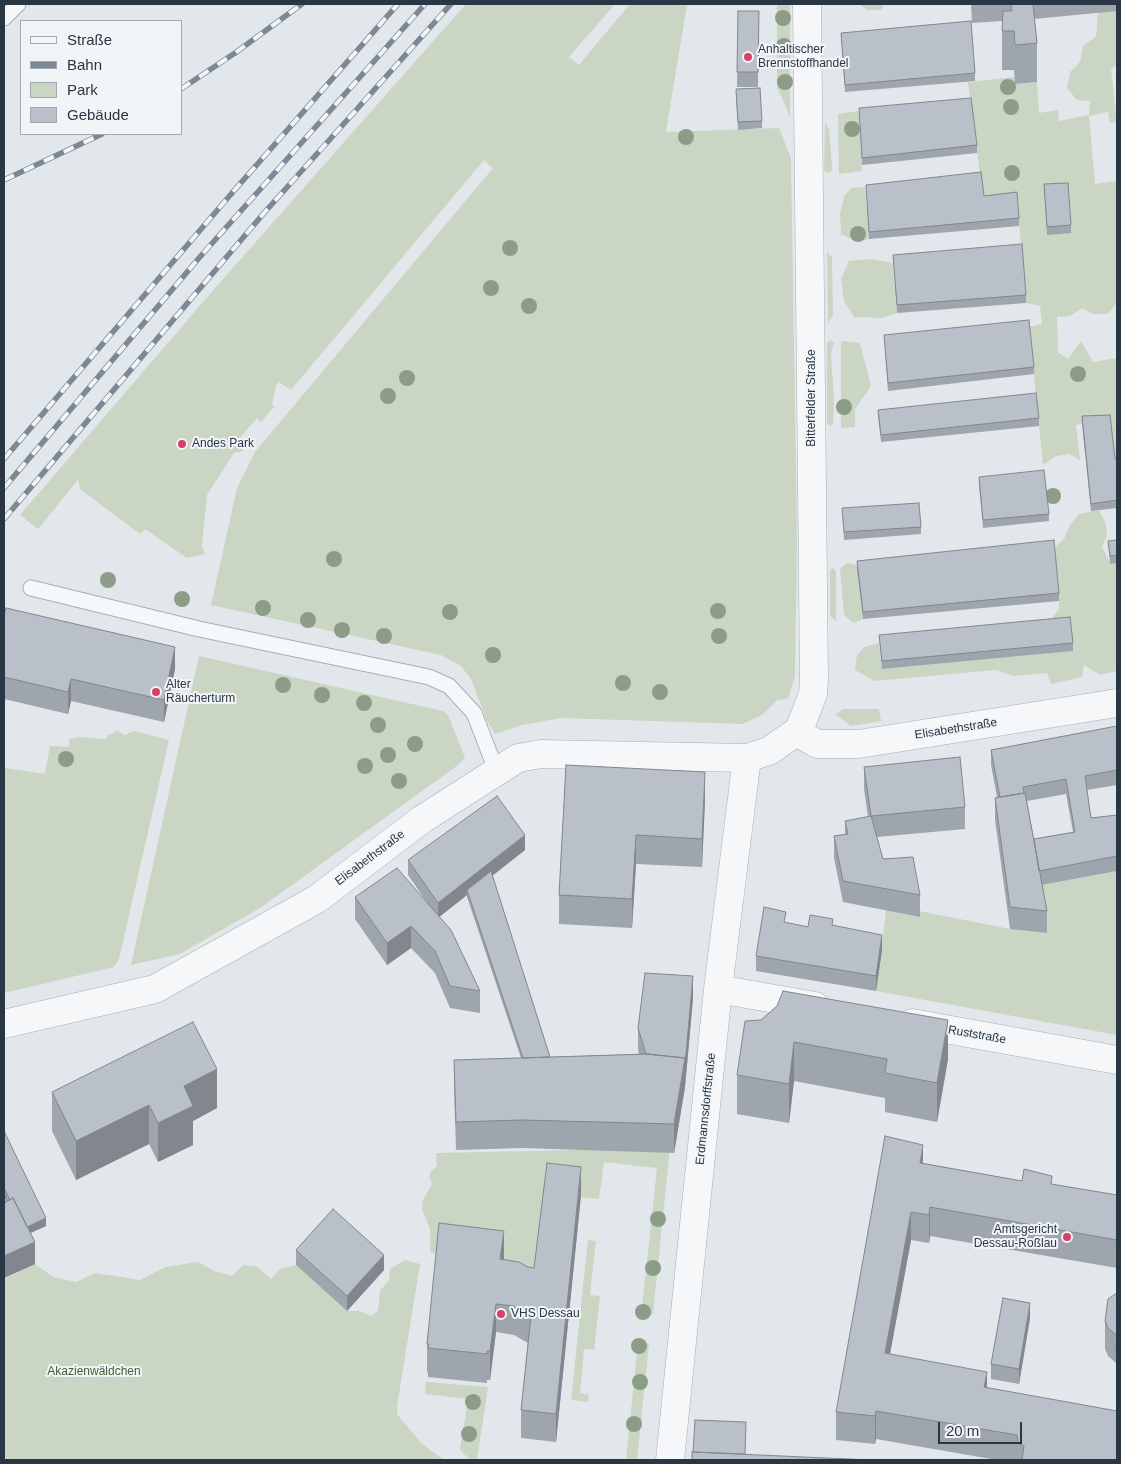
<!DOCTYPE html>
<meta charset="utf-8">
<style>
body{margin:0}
#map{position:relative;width:1121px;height:1464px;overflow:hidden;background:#e2e7eb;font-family:Arial,sans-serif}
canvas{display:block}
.frame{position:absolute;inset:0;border:5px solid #293644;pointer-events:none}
.legend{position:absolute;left:20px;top:20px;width:162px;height:115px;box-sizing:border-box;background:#f2f5f8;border:1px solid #a2a9b0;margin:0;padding:6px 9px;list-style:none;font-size:15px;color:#293644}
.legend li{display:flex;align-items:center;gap:10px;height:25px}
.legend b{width:25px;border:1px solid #a2a9b0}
.scale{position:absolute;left:938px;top:1422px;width:84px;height:22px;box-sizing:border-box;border:2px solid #293644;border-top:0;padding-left:6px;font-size:15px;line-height:18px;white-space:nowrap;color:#293644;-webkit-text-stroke:4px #f2f5f8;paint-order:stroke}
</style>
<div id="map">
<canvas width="1121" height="1464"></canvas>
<div class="frame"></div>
<ul class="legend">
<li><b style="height:6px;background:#f5f7f9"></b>Straße</li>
<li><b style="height:6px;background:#7b8895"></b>Bahn</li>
<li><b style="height:14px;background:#cad5c3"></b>Park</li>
<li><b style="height:14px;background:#b9c0c9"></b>Gebäude</li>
</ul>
<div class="scale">20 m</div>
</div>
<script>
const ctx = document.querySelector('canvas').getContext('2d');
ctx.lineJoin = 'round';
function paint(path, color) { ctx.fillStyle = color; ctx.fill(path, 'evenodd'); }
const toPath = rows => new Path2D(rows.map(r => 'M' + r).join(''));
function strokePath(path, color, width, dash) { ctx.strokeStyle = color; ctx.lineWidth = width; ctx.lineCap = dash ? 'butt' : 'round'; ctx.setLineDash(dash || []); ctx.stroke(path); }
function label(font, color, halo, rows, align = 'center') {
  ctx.font = font + ' Arial,sans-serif'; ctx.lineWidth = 4; ctx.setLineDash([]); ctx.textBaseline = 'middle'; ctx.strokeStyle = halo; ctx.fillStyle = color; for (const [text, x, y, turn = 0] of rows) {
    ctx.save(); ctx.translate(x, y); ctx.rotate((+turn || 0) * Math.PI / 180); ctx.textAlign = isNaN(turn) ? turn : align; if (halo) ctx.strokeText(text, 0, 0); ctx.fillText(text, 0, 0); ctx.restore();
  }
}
const green = toPath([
 [466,4,615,4,569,57,579,65,630,4,687,4,666,132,779,128,791,158,797,539,795,676,788,699,777,700,762,715,742,724,561,718,522,725,495,734,487,721,471,679,461,666,441,655,211,605,237,488,255,452,493,168,484,160,291,390,279,382,276,385,272,404,274,407,261,422,257,418,239,439,243,451,234,453,207,495,202,545,205,554,187,558,145,529,140,534,80,489,78,480,38,529,20,515,209,295],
 [777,4,790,4,790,116,777,87],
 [859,4,885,4,881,10,867,10],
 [1117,10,1117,65,1111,69,1117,122,1110,123,1108,112,1089,116,1095,184,1117,181,1117,303,1108,314,1093,314,1082,308,1070,316,1057,317,1058,352,1068,359,1081,341,1093,362,1117,358,1117,466,1082,424,1076,425,1080,460,1069,454,1056,456,1043,465,1029,327,1042,324,1040,306,1026,303,1017,200,984,204,968,82,1015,77,1015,84,1037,82,1039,113,1058,110,1059,121,1089,115,1090,101,1077,100,1067,88,1070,72,1080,62,1083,46,1096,37,1098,12],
 [859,111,862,171,839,174,838,114],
 [825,123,829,129,831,152,832,170,828,173,824,171],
 [865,187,869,239,857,242,841,234,840,215,844,196,851,188],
 [827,252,832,257,833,316,828,323],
 [870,259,893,263,897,313,883,318,854,317,844,301,841,279,849,261],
 [831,340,834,343,831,353,834,401,833,424,831,426,827,423,827,343],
 [841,341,860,343,871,386,855,409,855,427,841,428],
 [1099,510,1106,524,1107,536,1102,547,1110,563,1117,563,1117,671,1100,675,1084,665,1082,677,1051,684,1047,673,1014,676,996,670,875,681,855,670,857,655,864,647,879,643,882,669,1072,651,1052,626,1053,617,1059,609,1059,601,1054,548,1064,539,1070,525,1079,514],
 [847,563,858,565,863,619,854,623,844,615,840,569],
 [833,568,836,571,836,621,830,616,830,570],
 [199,656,443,711,448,715,465,758,458,765,260,908,180,954,131,965],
 [843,709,879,709,881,721,851,726,835,714],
 [116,730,125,735,134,731,169,740,119,959,114,967,4,993,4,768,45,774,50,746,69,747,69,739,79,737,107,739,107,735,115,733],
 [1117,871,1117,1035,876,991,886,910,920,917,919,911,1010,929,1046,933,1038,886],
 [670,1148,653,1314,649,1317,641,1317,657,1168,604,1162,599,1199,580,1197,580,1195,534,1296,440,1252,435,1253,430,1252,430,1229,422,1209,423,1200,432,1184,429,1177,431,1171,437,1166,436,1153],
 [588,1240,596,1241,590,1295,600,1296,594,1350,584,1349,580,1393,589,1395,588,1402,571,1400],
 [405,1260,420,1264,397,1406,397,1414,421,1443,444,1460,4,1460,4,1279,35,1264,53,1277,76,1282,95,1273,140,1280,165,1267,198,1262,214,1271,232,1276,243,1265,258,1267,271,1279,280,1269,296,1265,347,1311,360,1311,371,1316,378,1311,380,1291,389,1280,390,1269],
 [638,1342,649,1344,637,1460,626,1460],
 [426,1382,488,1387,477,1460,470,1460,460,1450,468,1399,425,1394]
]);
const service = toPath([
 [4,18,18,4],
 [31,588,199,629,429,677,449,686,474,713,496,770]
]);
const minor = toPath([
 [797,732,817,744,859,744,1117,703],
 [718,989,815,1006],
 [912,1023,1117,1060],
 [670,1460,718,989,747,758]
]);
const tertiary = toPath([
 [4,1024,155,989,317,899,421,820,518,758,541,754,747,758,769,751,799,730,813,694,814,681,807,4]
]);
const rail = toPath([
 [181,89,235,53,302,4],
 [4,180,102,134],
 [4,459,232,193,398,4],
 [4,488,199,258,425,4],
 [4,519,264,213,451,4]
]);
const trees = [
 [783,18],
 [784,46],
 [785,82],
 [1008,87],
 [1011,107],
 [852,129],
 [686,137],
 [1012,173],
 [858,234],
 [510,248],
 [491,288],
 [529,306],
 [1078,374],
 [407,378],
 [388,396],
 [844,407],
 [1053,496],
 [334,559],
 [108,580],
 [182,599],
 [263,608],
 [718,611],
 [450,612],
 [308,620],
 [342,630],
 [384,636],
 [719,636],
 [493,655],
 [623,683],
 [283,685],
 [660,692],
 [322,695],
 [364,703],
 [378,725],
 [415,744],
 [388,755],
 [66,759],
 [365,766],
 [399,781],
 [658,1219],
 [653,1268],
 [643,1312],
 [639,1346],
 [640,1382],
 [473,1402],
 [634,1424],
 [469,1434]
];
const wall = toPath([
 [971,4,1117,4,1117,11,1034,19,1037,43,1037,82,1015,84,1014,70,1002,70,1002,21,972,23],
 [738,11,759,11,758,87,737,87],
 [841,33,975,73,975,81,845,92],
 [736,97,762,121,762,128,738,130],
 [859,108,977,145,977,153,862,165],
 [1044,184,1071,225,1071,233,1047,235],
 [866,185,984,196,1019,218,1019,226,869,239],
 [893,255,1026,295,1026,303,897,313],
 [884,335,1034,367,1034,374,888,391],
 [878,410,1039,418,1039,426,881,442,878,417],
 [1082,416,1115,459,1117,459,1117,508,1091,511,1082,424],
 [979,477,1049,514,1049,521,983,528,979,485],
 [842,508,921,527,921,534,844,540],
 [1117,540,1117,563,1110,564,1108,541],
 [857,561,1059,593,1059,601,863,619,857,569],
 [4,616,175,669,164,722,71,701,68,714,4,699],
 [879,635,1073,643,1073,651,882,669],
 [1117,726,1117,785,1087,790,1091,818,1117,815,1117,871,1042,885,1047,911,1047,933,1010,929,995,820,995,798,997,797,991,765,991,750],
 [1066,794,1073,832,1034,839,1027,801],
 [566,765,705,800,702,867,636,864,632,928,559,924,559,895],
 [864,767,965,807,965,829,877,837,883,859,920,895,920,917,843,902,834,858,834,836,845,834,845,821,868,817,864,789],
 [525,850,492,876,550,1057,639,1054,638,1050,638,1028,693,998,685,1087,674,1153,522,1148,456,1150,454,1089,454,1060,521,1058,467,897,467,895,439,917,480,991,480,1013,450,1008,435,973,411,948,387,965,355,919,355,897,428,904,408,875,408,860],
 [786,923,808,927,833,925,882,950,876,991,756,971,756,956],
 [777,1006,948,1059,937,1122,885,1112,885,1098,794,1081,789,1123,737,1114,737,1075,761,1020],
 [52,1092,217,1108,193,1121,193,1145,158,1162,149,1144,76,1180,52,1131],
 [4,1131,46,1226,30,1233,35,1264,4,1278],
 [923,1163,1022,1181,1052,1184,1117,1195,1117,1268,930,1236,929,1243,911,1240,890,1354,987,1387,1117,1460,997,1460,876,1439,875,1444,836,1440,836,1412],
 [581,1195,556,1442,521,1438,521,1410,528,1343,514,1335,496,1332,490,1380,487,1380,487,1383,428,1377,428,1373,427,1372,427,1344,504,1260,528,1267,534,1268],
 [296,1250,384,1270,347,1311,296,1265],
 [1117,1293,1117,1378,1116,1378,1116,1363,1108,1356,1105,1349,1105,1321],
 [1030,1318,1019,1384,991,1379,991,1364]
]);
const shadedWall = toPath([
 [175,647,175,669,164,722,164,700],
 [71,679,71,701,68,714,68,692],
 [705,772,705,800,702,867,702,839],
 [525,835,525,850,469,894,467,890,467,895,438,918,438,903],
 [636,835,636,864,632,928,632,899],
 [411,926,411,948,387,965,387,943],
 [882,935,882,950,876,991,876,976],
 [693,976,693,998,685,1087,674,1153,674,1124],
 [948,1020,948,1059,937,1122,937,1083],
 [794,1042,794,1081,789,1123,789,1084],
 [217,1069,217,1108,193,1121,193,1145,158,1162,158,1123,184,1086],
 [149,1105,149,1144,76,1180,76,1141],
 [923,1145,923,1173,920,1163],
 [581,1167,581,1195,556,1442,556,1414],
 [930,1207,930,1236,929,1243,929,1215],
 [911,1212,911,1240,885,1381,885,1353],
 [46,1218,46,1226,24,1236,24,1229],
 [504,1231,504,1259,500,1287,500,1259],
 [35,1242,35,1264,4,1278,4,1256],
 [384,1255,384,1270,347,1311,347,1296],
 [1030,1303,1030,1318,1019,1384,1019,1369],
 [496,1304,496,1332,490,1380,490,1351],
 [987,1372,987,1400,984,1387],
 [876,1411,876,1439,875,1444,875,1416]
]);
const building = toPath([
 [1011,4,1033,4,1037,43,1015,45,1014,31,1002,31,1003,11,1012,11,1011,4],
 [738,11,759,11,758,72,737,72,738,11],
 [971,21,975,73,845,85,841,33,971,21],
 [760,88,762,121,738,122,736,89,760,88],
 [971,98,977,145,862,158,859,108,971,98],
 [981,172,984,196,1017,192,1019,218,869,232,866,185,981,172],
 [1068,183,1071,225,1047,227,1044,184,1068,183],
 [1022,244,1026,295,897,305,893,255,1022,244],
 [1029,320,1034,367,888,383,884,335,1029,320],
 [1036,393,1039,418,881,435,878,410,1036,393],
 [1110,415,1115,459,1117,459,1117,500,1091,504,1082,416,1110,415],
 [1044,470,1049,514,983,520,979,477,1044,470],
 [919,503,921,527,844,532,842,508,919,503],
 [1054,540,1059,593,863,612,857,561,1054,540],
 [1117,540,1117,555,1110,556,1108,541,1117,540],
 [6,608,175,647,164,700,71,679,68,692,4,677,4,616,6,608],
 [1070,617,1073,643,882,661,879,635,1070,617],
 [1117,726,1117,770,1085,776,1091,818,1117,815,1117,856,1039,871,1034,839,1075,832,1066,779,1023,787,1024,793,1000,797,991,750,1117,726],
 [960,757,965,807,871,816,883,859,913,857,920,895,843,881,834,836,848,834,845,821,871,816,864,767,960,757],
 [566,765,705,772,702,839,636,835,632,899,559,895,566,765],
 [1025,793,1047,911,1010,907,995,798,1025,793],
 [497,796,525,835,438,903,408,860,497,796],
 [397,868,451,930,480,991,450,986,435,951,411,926,387,943,355,897,397,868],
 [491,871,550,1057,523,1058,467,890,491,871],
 [764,907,786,912,784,922,808,927,810,915,833,919,832,925,882,935,876,976,756,956,764,907],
 [645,973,693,976,685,1065,685,1058,646,1054,638,1028,645,973],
 [783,991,948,1020,937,1083,885,1073,887,1059,794,1042,789,1084,737,1075,745,1021,761,1020,777,1006,783,991],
 [193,1022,217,1069,184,1086,193,1106,158,1123,149,1105,76,1141,52,1092,193,1022],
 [648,1054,685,1058,674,1124,522,1120,456,1122,454,1060,648,1054],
 [4,1131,46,1218,27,1227,13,1198,10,1200,4,1188,4,1131],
 [885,1136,923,1145,920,1163,1022,1181,1024,1169,1052,1176,1051,1184,1117,1195,1117,1240,930,1207,929,1215,911,1212,885,1353,987,1372,984,1387,1117,1411,1117,1460,1022,1460,1024,1446,1018,1443,1017,1435,876,1411,875,1416,836,1412,885,1136],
 [547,1163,581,1167,556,1414,521,1410,531,1316,514,1306,496,1304,490,1351,487,1351,487,1354,428,1348,429,1344,427,1344,439,1223,504,1231,500,1259,519,1262,528,1267,534,1268,547,1163],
 [4,1193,7,1201,4,1203,4,1193],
 [13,1198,35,1242,4,1256,4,1203,13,1198],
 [333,1209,384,1255,347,1296,296,1250,333,1209],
 [1117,1293,1117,1336,1108,1328,1105,1321,1108,1299,1117,1293],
 [1003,1298,1030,1303,1019,1369,991,1364,1003,1298],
 [1117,1338,1117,1350,1116,1349,1117,1338],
 [695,1420,746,1422,745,1454,693,1452,695,1420],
 [692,1452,871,1460,692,1460,692,1452]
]);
const markers = [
 [748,57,5,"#d54269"],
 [182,444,5,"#d54269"],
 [156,692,5,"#d54269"],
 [1067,1237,5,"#d54269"],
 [501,1314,5,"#d54269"]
];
const poiNames = [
 ["Anhaltischer",758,50],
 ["Brennstoffhandel",758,64],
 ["Andes Park",192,444],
 ["Alter",166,685],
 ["Räucherturm",166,699],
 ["Amtsgericht",1057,1230,"right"],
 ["Dessau-Roßlau",1057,1244,"right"],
 ["VHS Dessau",511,1314]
];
const streetNames = [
 ["Bitterfelder Straße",812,398,-90],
 ["Elisabethstraße",956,729,-9],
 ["Elisabethstraße",370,858,-37],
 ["Ruststraße",977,1035,10],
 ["Erdmannsdorffstraße",706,1109,-84]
];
const parkNames = [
 ["Akazienwäldchen",94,1372]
];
paint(green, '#cad5c3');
strokePath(service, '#a7aeb6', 17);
strokePath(minor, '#a7aeb6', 29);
strokePath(tertiary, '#a7aeb6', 29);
strokePath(service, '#f5f7f9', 15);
strokePath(minor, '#f5f7f9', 28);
strokePath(tertiary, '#f5f7f9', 28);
strokePath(rail, '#7b8895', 5.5);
strokePath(rail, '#f2f5f8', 4, [11]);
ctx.fillStyle = '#8b9d87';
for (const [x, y] of trees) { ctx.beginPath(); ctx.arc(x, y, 8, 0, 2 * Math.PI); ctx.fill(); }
paint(wall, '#9fa5ad');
paint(shadedWall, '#82868d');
paint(building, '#b9c0c9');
strokePath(building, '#82868d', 1);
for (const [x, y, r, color] of markers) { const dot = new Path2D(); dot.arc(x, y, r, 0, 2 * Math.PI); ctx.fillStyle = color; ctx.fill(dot); strokePath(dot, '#f2f5f8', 2); }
label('12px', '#293644', '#f2f5f8', poiNames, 'left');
label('12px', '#293644', '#f2f5f8', streetNames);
label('12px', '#436036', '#f2f5f8', parkNames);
</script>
